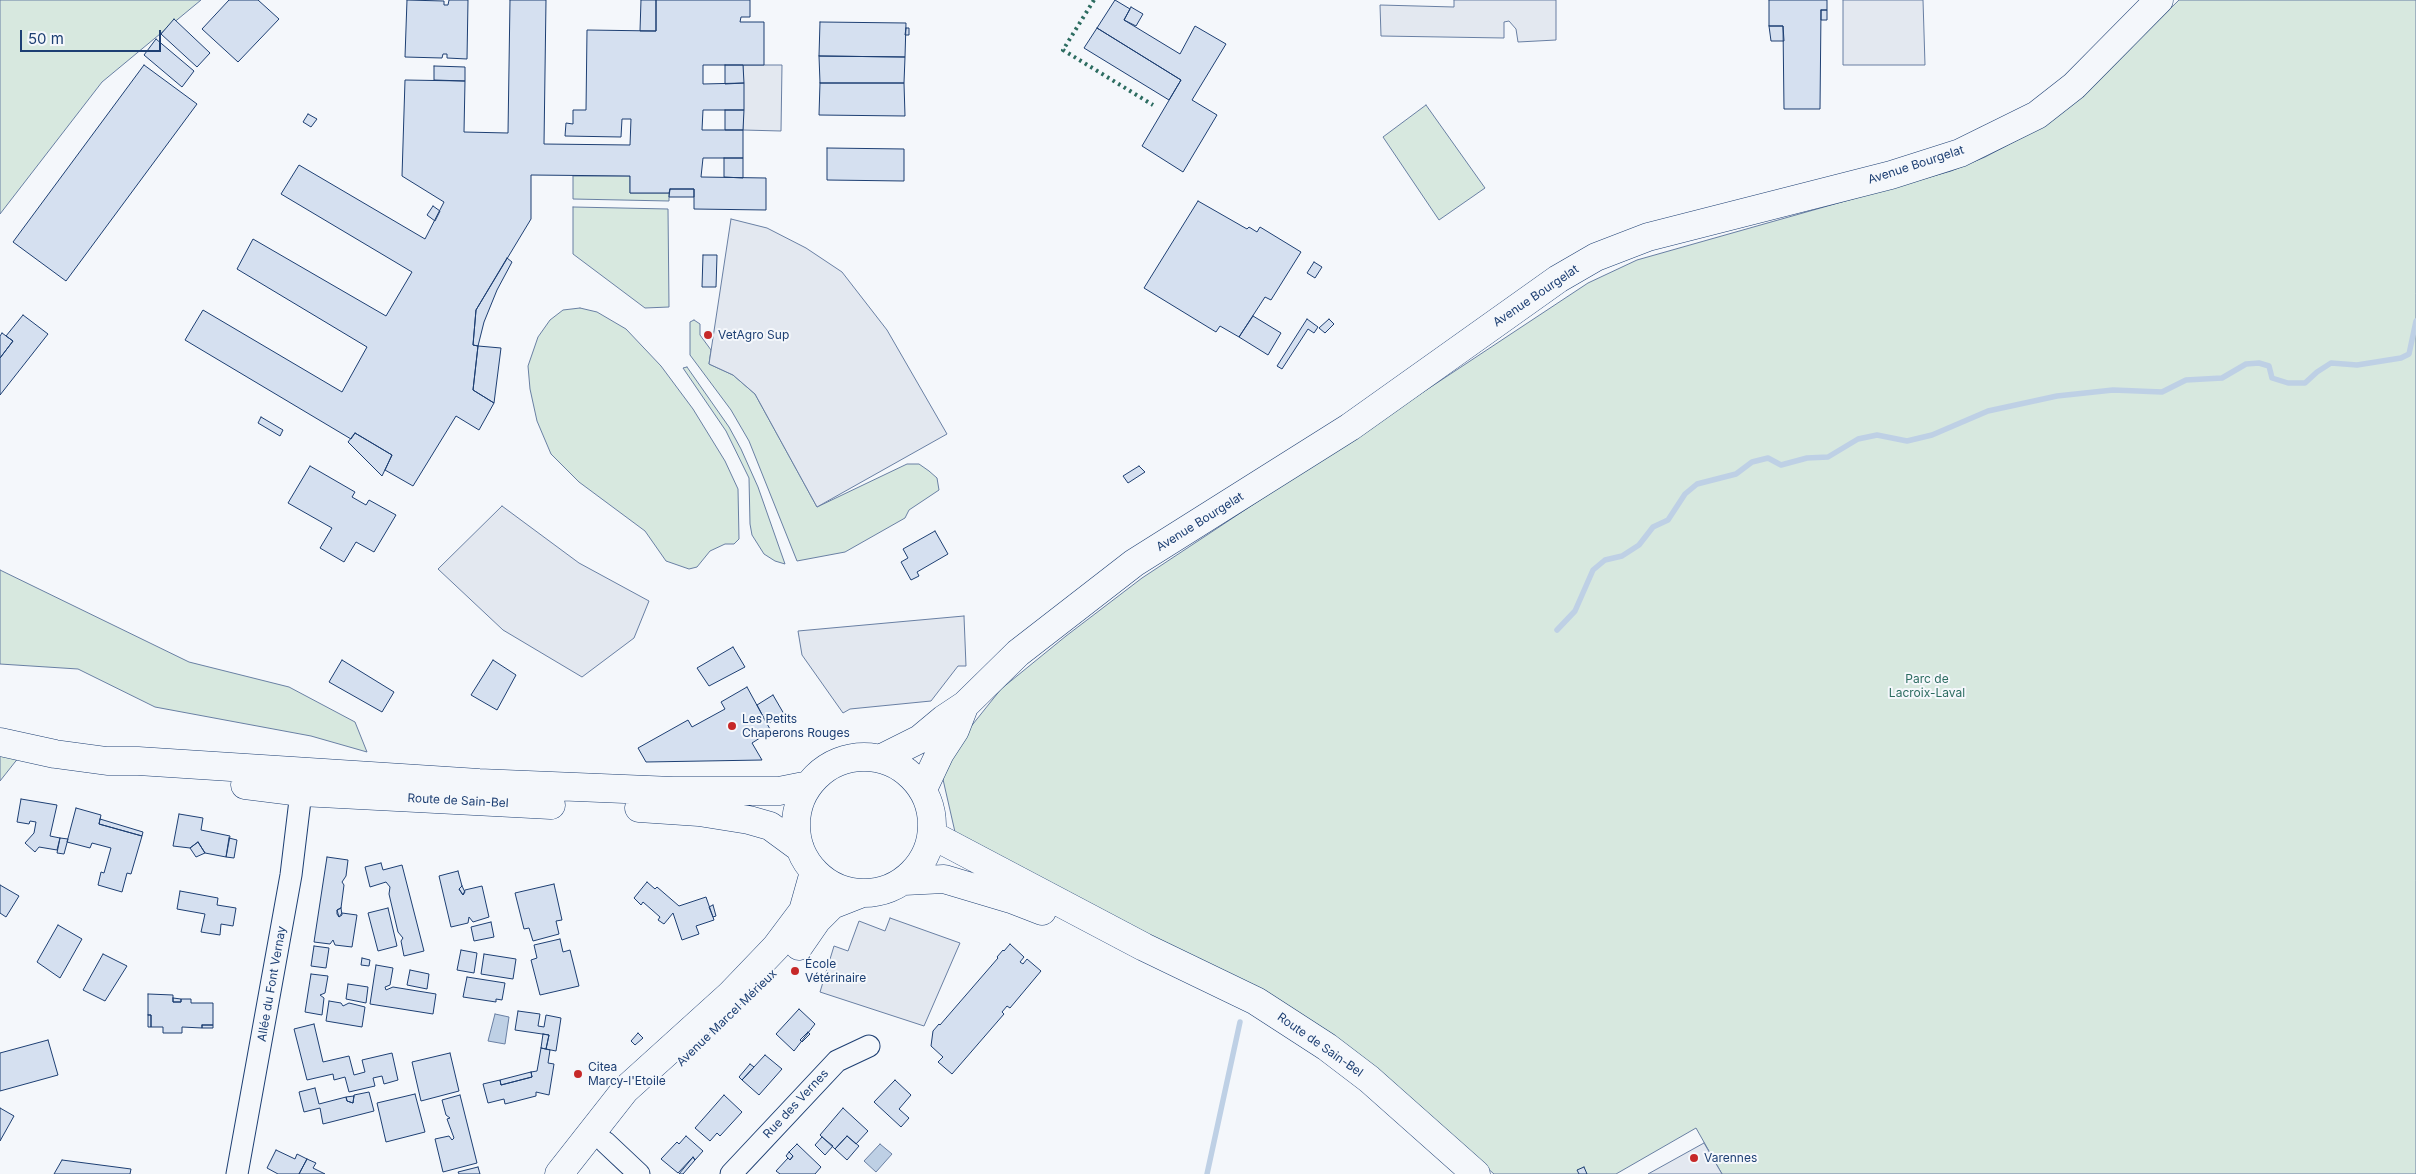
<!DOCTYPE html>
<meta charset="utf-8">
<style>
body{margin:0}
#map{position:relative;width:2416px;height:1174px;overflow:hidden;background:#f4f7fb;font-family:Inter,sans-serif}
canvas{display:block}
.scale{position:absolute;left:20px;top:30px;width:141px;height:22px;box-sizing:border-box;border:2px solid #1d3f73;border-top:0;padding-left:6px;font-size:15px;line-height:18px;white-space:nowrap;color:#1d3f73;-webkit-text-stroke:4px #f4f7fb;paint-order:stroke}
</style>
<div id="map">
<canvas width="2416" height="1174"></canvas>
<div class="scale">50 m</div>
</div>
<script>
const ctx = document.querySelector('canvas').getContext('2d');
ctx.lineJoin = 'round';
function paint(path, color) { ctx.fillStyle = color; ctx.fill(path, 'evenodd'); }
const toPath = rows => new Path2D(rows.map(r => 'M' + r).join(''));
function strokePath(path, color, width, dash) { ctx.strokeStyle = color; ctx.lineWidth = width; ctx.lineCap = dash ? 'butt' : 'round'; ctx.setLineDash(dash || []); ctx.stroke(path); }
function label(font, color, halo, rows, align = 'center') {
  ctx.font = font + ' Inter,sans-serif'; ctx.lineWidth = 4; ctx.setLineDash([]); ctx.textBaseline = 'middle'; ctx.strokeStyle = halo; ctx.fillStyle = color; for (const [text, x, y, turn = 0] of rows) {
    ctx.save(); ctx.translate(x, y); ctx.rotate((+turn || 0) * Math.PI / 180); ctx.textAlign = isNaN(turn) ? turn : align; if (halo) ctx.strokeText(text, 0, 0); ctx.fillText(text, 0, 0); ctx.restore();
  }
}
const green = toPath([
 [0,0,201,0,102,82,0,214,0,0],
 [2179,0,2416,0,2416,1174,1722,1174,1696,1128,1616,1174,1494,1174,1395,1085,955,832,942,775,957,744,1001,689,1066,636,1142,578,1588,283,1637,260,1951,171,1985,157,2027,135,2115,63,2179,0],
 [1426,105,1485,188,1439,220,1383,137,1426,105],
 [573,176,630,176,630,193,669,193,669,201,573,199,573,176],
 [573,207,668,209,669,307,645,308,573,254,573,207],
 [580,308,597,312,626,329,661,366,693,409,725,461,738,489,739,539,734,544,725,544,710,551,697,567,689,569,666,561,645,531,579,482,551,454,537,421,530,389,528,366,538,337,550,320,563,310,580,308],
 [694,320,700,324,700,335,711,350,709,364,733,375,755,394,817,507,907,464,919,464,929,471,937,478,939,490,909,510,905,518,845,552,797,561,749,441,731,410,690,355,690,322,694,320],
 [687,367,729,427,741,449,758,487,785,564,775,561,764,554,752,535,750,524,749,478,726,431,683,368,687,367],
 [0,570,189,662,289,687,355,722,367,752,311,736,155,707,78,669,0,664,0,570],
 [0,752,19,757,0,781,0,752]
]);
const parking = toPath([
 [1454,0,1556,0,1556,40,1518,42,1516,29,1509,21,1504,22,1504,38,1381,36,1380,5,1454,7,1454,0],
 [1843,0,1923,0,1925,65,1843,65,1843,0],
 [743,65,782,65,781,131,743,130,743,65],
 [731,219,767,228,806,248,842,272,887,330,947,434,817,507,755,394,733,375,709,364,731,219],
 [502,506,579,563,649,601,634,638,582,677,503,630,438,569,502,506],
 [964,616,966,666,958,666,931,701,850,709,843,713,802,655,798,631,964,616],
 [890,918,960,943,924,1026,820,992,834,946,848,951,859,921,885,931,890,918],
 [1704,1143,1722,1174,1648,1174,1704,1143]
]);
const water = toPath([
 [495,1014,509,1017,505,1044,488,1041,495,1014],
 [880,1144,892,1154,876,1172,864,1161,880,1144]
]);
const stream = toPath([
 [1557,630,1575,611,1593,570,1605,560,1622,556,1639,545,1653,527,1668,520,1685,494,1697,484,1736,474,1752,462,1768,458,1781,465,1807,458,1828,457,1858,439,1877,435,1907,441,1932,435,1988,411,2057,396,2113,390,2162,392,2186,380,2222,378,2246,364,2259,363,2269,366,2272,378,2288,383,2305,383,2317,372,2331,363,2357,365,2401,358,2409,354,2416,321],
 [1207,1174,1240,1022]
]);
const building = toPath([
 [229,0,258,0,279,19,238,62,202,29,229,0],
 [407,0,444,1,444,5,448,5,449,0,468,0,467,59,447,58,447,54,443,54,442,58,405,57,407,0],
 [510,0,546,0,544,144,630,145,631,119,622,119,621,137,565,136,566,123,573,124,573,110,586,110,587,30,656,31,656,0,750,0,750,17,741,17,740,22,764,22,764,65,703,65,703,84,744,83,744,110,703,110,702,130,743,130,743,158,703,158,701,177,766,178,766,210,694,209,694,189,670,189,669,193,630,193,630,176,531,175,531,219,476,310,473,345,478,346,473,390,494,403,479,430,456,416,413,486,385,470,392,455,355,433,351,439,185,340,203,310,342,392,367,347,237,269,253,239,386,316,412,272,281,194,299,165,425,239,444,202,402,176,405,80,465,81,464,132,508,133,510,0],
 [641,0,656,0,656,31,640,31,641,0],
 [1115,0,1130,9,1124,20,1180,54,1195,26,1226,44,1192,100,1217,115,1183,172,1142,146,1181,80,1097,28,1115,0],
 [1769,0,1827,0,1827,10,1821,10,1820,109,1784,109,1783,26,1769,26,1769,0],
 [1131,7,1143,14,1136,26,1124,20,1131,7],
 [1821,10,1827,10,1827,20,1821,20,1821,10],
 [174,19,210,53,197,67,161,34,174,19],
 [820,22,906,23,905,57,819,56,820,22],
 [1769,26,1783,26,1784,41,1771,41,1769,26],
 [906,28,909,28,909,35,905,35,906,28],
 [1097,28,1181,80,1169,100,1084,48,1097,28],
 [156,39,194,71,182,87,144,55,156,39],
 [819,56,905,57,904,83,820,83,819,56],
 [144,65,197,104,66,281,13,242,144,65],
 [725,65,743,65,744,83,725,84,725,65],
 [434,66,465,67,465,81,434,80,434,66],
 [820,83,904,83,905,116,819,115,820,83],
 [725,110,744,110,743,130,725,130,725,110],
 [308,114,317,119,311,127,303,122,308,114],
 [827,148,904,149,904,181,827,180,827,148],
 [724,158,743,158,743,178,724,177,724,158],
 [670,189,694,189,694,197,669,197,670,189],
 [1198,201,1247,229,1249,227,1257,232,1260,227,1301,252,1271,300,1265,297,1239,337,1220,326,1216,332,1144,288,1198,201],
 [433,206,440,211,435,221,427,215,433,206],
 [703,255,717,255,716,287,702,287,703,255],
 [507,258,512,262,497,290,484,322,478,346,473,345,476,310,507,258],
 [1314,262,1322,267,1315,278,1307,273,1314,262],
 [23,315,48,334,0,395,0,358,13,341,6,336,23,315],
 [1253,316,1281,333,1268,355,1239,337,1253,316],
 [1307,319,1318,327,1314,333,1308,329,1282,369,1277,366,1307,319],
 [1329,319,1334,324,1325,333,1319,328,1329,319],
 [2,333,13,341,0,358,0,336,2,333],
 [478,346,501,348,494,403,473,390,478,346],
 [261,417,283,430,280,436,258,423,261,417],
 [355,433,392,455,382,476,348,442,355,433],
 [310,466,355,492,352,497,366,505,369,500,396,515,374,552,356,542,344,562,320,548,332,528,288,503,310,466],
 [1139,466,1145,472,1128,483,1123,476,1139,466],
 [935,531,948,554,917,572,919,576,911,580,901,562,908,558,903,549,935,531],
 [733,647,745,667,709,686,697,668,733,647],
 [342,660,394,692,382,712,329,682,342,660],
 [493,660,516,675,497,710,471,695,493,660],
 [747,687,771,731,752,743,762,760,646,762,638,748,688,720,692,727,725,709,721,702,747,687],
 [773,695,784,714,767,724,757,705,773,695],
 [21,799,57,805,50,836,60,838,57,850,39,847,35,852,25,843,34,833,36,822,30,821,29,824,17,822,21,799],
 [76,808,101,815,99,824,142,836,131,874,127,873,122,892,98,885,101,872,104,873,111,848,92,843,90,848,67,842,76,808],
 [179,814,203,818,201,830,230,836,226,857,205,853,198,842,190,848,173,846,179,814],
 [100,819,143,832,142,836,99,824,100,819],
 [60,838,68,839,64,854,57,853,60,838],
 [229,838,237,840,234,858,226,857,229,838],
 [198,842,205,853,196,857,190,848,198,842],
 [327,857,348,860,346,876,342,882,344,885,341,908,337,910,337,914,339,917,342,913,357,915,352,947,335,945,333,940,330,944,314,942,327,857],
 [381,863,383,870,402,865,424,951,404,956,401,941,403,938,398,932,389,894,390,887,386,882,370,887,365,867,381,863],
 [458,871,462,886,459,889,463,895,465,890,482,886,489,917,473,922,469,917,468,923,451,927,439,876,458,871],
 [647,882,655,889,657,887,679,906,706,897,714,920,696,926,699,934,682,940,673,913,664,924,658,920,660,917,643,902,641,905,634,898,647,882],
 [554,884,562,920,556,921,559,934,533,941,529,928,524,929,515,893,554,884],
 [0,885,19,896,6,917,0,913,0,885],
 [462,886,465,892,463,895,459,889,462,886],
 [180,891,218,898,217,905,236,908,233,926,221,924,220,935,201,932,205,914,177,909,180,891],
 [713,905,716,916,713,917,709,907,713,905],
 [341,908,342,915,339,917,337,910,341,908],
 [388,908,397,946,378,951,368,913,388,908],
 [491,922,494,937,474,941,471,927,491,922],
 [58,925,82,939,60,978,37,962,58,925],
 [560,939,563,952,570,950,579,986,540,995,531,960,537,958,534,945,560,939],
 [1010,944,1024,957,1020,962,1023,964,1027,959,1041,971,1010,1008,1007,1006,1002,1012,1004,1014,952,1074,938,1062,943,1057,931,1046,933,1031,939,1024,940,1025,998,958,997,957,1003,950,1004,951,1010,944],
 [314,946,329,948,326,968,311,966,314,946],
 [461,950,477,953,474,973,457,970,461,950],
 [103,954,127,966,105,1001,83,990,103,954],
 [484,954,516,959,513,979,481,974,484,954],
 [362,958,370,960,369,966,361,965,362,958],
 [376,965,393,968,390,985,385,987,386,990,393,987,436,994,433,1014,370,1004,376,965],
 [410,970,429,974,427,989,407,985,410,970],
 [311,974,328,976,325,993,320,995,324,998,322,1015,305,1012,311,974],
 [467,977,505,983,502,1000,496,999,496,1002,463,997,467,977],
 [348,984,368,987,366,1003,346,999,348,984],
 [148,994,173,995,173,1002,181,1002,181,999,191,999,191,1003,213,1003,213,1025,202,1025,202,1028,182,1027,182,1033,163,1033,163,1027,151,1027,151,1015,148,1015,148,994],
 [173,998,181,999,181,1002,173,1002,173,998],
 [329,1001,341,1003,343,1006,349,1003,365,1007,362,1027,326,1021,329,1001],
 [799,1009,815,1024,794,1051,776,1034,799,1009],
 [518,1011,540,1014,538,1026,544,1027,546,1015,561,1018,556,1051,546,1049,549,1035,515,1030,518,1011],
 [148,1015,151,1015,151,1027,148,1027,148,1015],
 [314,1024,323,1062,349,1056,354,1075,365,1072,362,1060,392,1053,398,1080,384,1084,382,1076,373,1078,375,1086,349,1092,345,1077,334,1080,333,1074,307,1080,294,1029,314,1024],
 [202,1025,213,1025,213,1028,202,1028,202,1025],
 [808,1032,810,1034,802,1042,800,1040,808,1032],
 [638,1033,643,1038,635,1045,631,1041,638,1033],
 [543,1034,549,1035,546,1049,541,1048,543,1034],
 [48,1040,58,1075,0,1091,0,1053,48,1040],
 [541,1048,550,1050,548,1063,554,1064,549,1095,536,1092,536,1096,505,1104,504,1099,488,1103,483,1084,500,1080,501,1085,532,1077,531,1072,537,1071,541,1048],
 [450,1053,459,1091,421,1101,412,1062,450,1053],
 [765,1055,782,1069,759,1095,742,1080,765,1055],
 [750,1064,754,1067,742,1080,739,1077,750,1064],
 [531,1072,532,1077,501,1085,500,1080,531,1072],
 [895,1080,911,1095,899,1109,909,1118,901,1127,874,1102,895,1080],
 [315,1088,319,1104,346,1097,347,1101,353,1103,354,1095,369,1092,374,1111,323,1124,320,1108,304,1112,299,1092,315,1088],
 [415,1094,425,1132,386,1142,377,1103,415,1094],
 [460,1095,477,1163,443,1172,435,1139,449,1136,452,1140,454,1138,447,1119,450,1118,446,1115,442,1100,460,1095],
 [724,1095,742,1112,720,1136,717,1133,710,1141,695,1128,724,1095],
 [354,1096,353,1103,347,1101,346,1097,354,1096],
 [0,1108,14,1116,0,1141,0,1108],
 [843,1108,868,1131,856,1144,847,1136,835,1149,820,1135,843,1108],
 [686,1136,703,1151,695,1160,693,1157,678,1173,661,1159,677,1142,679,1144,686,1136],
 [847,1136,859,1146,847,1160,835,1149,847,1136],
 [822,1137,833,1146,825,1155,815,1145,822,1137],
 [797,1144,821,1167,815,1174,780,1174,776,1171,788,1158,790,1160,793,1156,789,1152,797,1144],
 [276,1150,295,1159,297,1154,307,1159,299,1174,278,1174,267,1168,276,1150],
 [789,1152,793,1156,790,1160,786,1156,789,1152],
 [693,1157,695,1160,683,1174,679,1174,693,1157],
 [307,1159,316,1163,313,1168,325,1174,299,1174,307,1159],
 [62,1160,131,1169,130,1174,54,1174,62,1160],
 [478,1167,480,1174,459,1174,458,1172,478,1167],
 [1584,1167,1587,1174,1579,1174,1577,1170,1584,1167]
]);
const minor = toPath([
 [605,1142,639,1174],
 [237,1174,291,875,301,792,310,783,312,783],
 [731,1174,837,1061,869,1046]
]);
const major = toPath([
 [0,742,55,754,107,761,138,761,479,783,673,791,779,791,809,785],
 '796 825a68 68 0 1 1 136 0a68 68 0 1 1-136 0Z',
 [880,759,920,739,944,719,965,705,1018,653,1134,563,1350,427,1558,279,1596,257,1648,237,1891,175,1960,153,2037,115,2074,86,2159,0],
 [245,785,301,792,551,805],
 [923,789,940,753,955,730,964,707],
 [639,808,699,812,749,820,770,826,800,848],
 [932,835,1144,947,1256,1001,1327,1047,1369,1079,1476,1174],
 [904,881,944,879,1011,899,1042,911],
 [799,946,817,920,832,905,860,894],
 [559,1174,625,1090,730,995,776,947,803,911,814,872]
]);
const hedge = toPath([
 [1094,0,1063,50,1153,105]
]);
const markers = [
 [708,335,5,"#c62828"],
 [732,726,5,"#c62828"],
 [795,971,5,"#c62828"],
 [578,1074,5,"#c62828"],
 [1694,1158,5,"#c62828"]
];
const streetNames = [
 ["Avenue Bourgelat",1916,165,-18],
 ["Avenue Bourgelat",1536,296,-34],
 ["Avenue Bourgelat",1200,522,-32],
 ["Route de Sain-Bel",458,801,3],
 ["Allée du Font Vernay",272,984,-80],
 ["Avenue Marcel Mérieux",727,1018,-44],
 ["Route de Sain-Bel",1320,1045,35],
 ["Rue des Vernes",796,1104,-47]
];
const poiNames = [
 ["VetAgro Sup",718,335],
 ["Les Petits",742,719],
 ["Chaperons Rouges",742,733],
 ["École",805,964],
 ["Vétérinaire",805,978],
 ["Citea",588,1067],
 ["Marcy-l'Etoile",588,1081],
 ["Varennes",1704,1158]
];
const parkNames = [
 ["Parc de",1927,679],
 ["Lacroix-Laval",1927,693]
];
paint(green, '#d7e8df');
strokePath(green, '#687fa3', 1);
paint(parking, '#e3e8f0');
strokePath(parking, '#687fa3', 1);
paint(water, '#bed0e5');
strokePath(water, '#687fa3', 1);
strokePath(stream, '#bed0e5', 5.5);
paint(building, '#d5e0f0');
strokePath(building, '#1d3f73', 1);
strokePath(minor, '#1d3f73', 23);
strokePath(major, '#1d3f73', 29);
strokePath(minor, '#f4f7fb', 21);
strokePath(major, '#f4f7fb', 28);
strokePath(hedge, '#2c6c60', 4, [2.5, 4]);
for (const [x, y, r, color] of markers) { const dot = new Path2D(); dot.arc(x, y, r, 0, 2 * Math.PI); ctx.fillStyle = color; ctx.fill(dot); strokePath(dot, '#f4f7fb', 2); }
label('12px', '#1d3f73', '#f4f7fb', streetNames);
label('12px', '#1d3f73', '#f4f7fb', poiNames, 'left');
label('12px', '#2c6c60', '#f4f7fb', parkNames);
</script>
